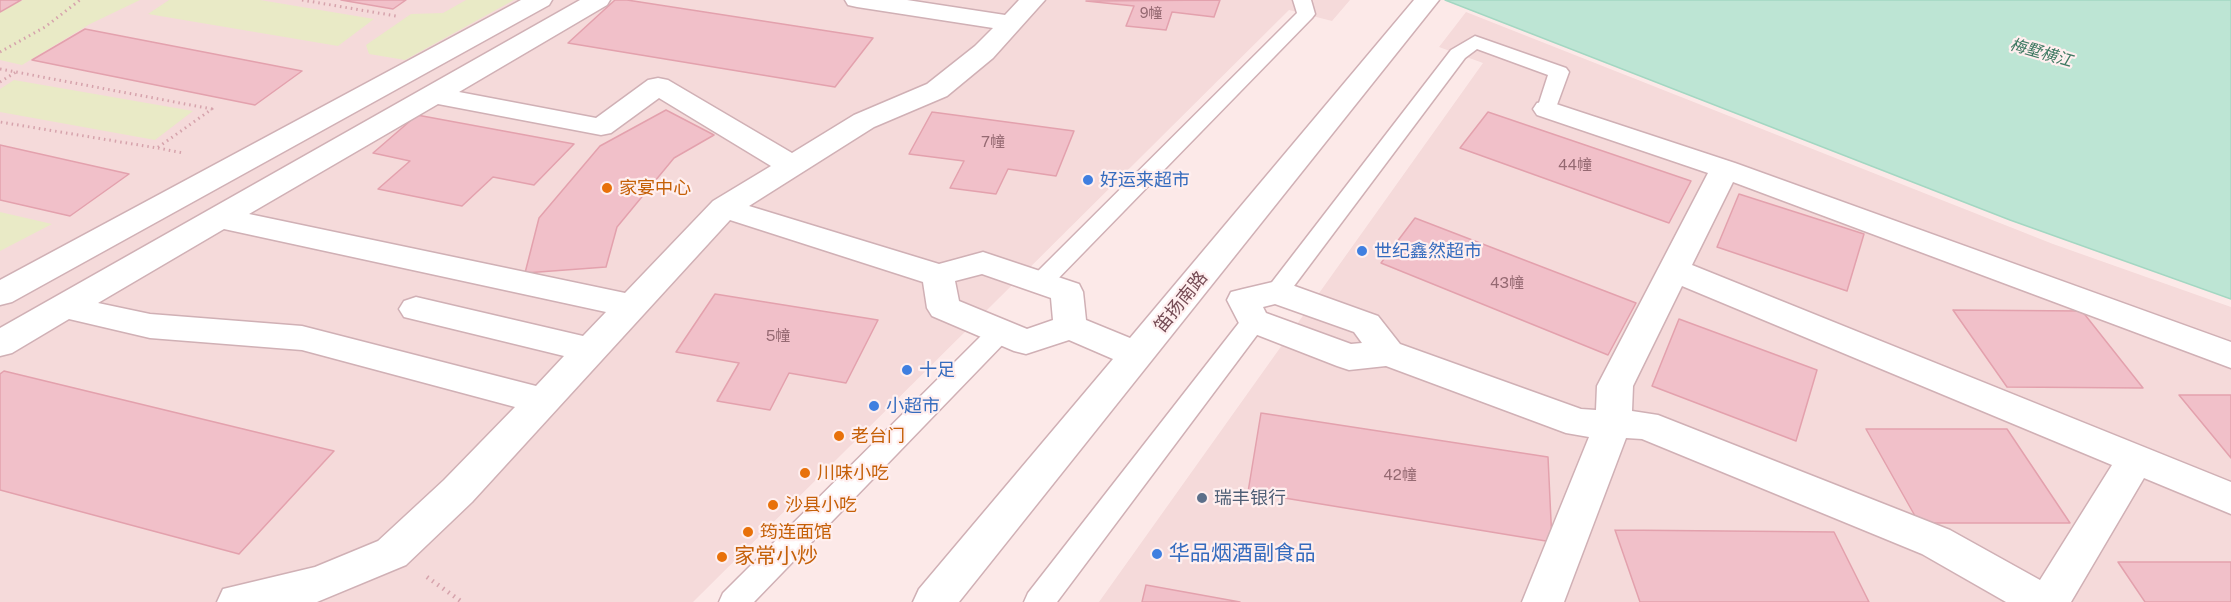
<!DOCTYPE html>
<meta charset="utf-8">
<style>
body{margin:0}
canvas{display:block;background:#fce9e8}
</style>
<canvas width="2231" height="602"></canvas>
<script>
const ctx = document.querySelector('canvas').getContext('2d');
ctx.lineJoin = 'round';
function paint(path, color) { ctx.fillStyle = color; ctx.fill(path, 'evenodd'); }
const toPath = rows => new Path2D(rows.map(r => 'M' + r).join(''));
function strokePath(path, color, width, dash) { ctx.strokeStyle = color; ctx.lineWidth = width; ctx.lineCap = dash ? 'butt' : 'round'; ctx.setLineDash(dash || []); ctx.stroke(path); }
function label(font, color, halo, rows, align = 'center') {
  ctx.font = font + ' "Public Sans","Noto Sans SC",sans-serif'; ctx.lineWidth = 4.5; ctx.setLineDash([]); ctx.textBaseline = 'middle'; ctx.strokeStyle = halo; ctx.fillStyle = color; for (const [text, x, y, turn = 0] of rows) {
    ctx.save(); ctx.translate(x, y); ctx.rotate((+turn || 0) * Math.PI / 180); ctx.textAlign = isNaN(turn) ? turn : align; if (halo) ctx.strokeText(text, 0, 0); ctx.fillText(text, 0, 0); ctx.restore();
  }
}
const residential = toPath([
 [0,0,1350,0,1332,21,1289,10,693,602,0,602],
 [1466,12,2053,244,2231,307,2231,602,1099,602,1483,63,1439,47]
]);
const green = toPath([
 [23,0,140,0,90,24,22,65,0,60,0,12],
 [169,0,260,0,374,19,338,46,148,14],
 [466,0,514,0,405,60,369,54,366,45,411,14,443,13],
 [14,80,193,111,155,140,0,112,0,89],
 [0,212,52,224,0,251]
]);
const water = toPath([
 [1445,0,2231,0,2231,299,2010,220,1445,0]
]);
const building = toPath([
 [0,0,21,0,0,12,0,0],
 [341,0,406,0,393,9,341,0],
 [615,0,627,0,873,38,835,87,568,43,615,0],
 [1220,0,1214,17,1172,12,1166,30,1126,26,1134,6,1086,1,1220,0],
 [85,29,302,71,255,105,32,60,85,29],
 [666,110,714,135,674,158,617,227,606,267,525,273,539,218,600,146,666,110],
 [932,112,1074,131,1056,176,1008,169,996,194,950,188,964,161,909,154,932,112],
 [1488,112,1691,181,1669,223,1460,148,1488,112],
 [417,115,574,144,534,185,493,177,462,206,378,189,410,161,373,153,417,115],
 [0,145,129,174,70,216,0,200,0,145],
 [1739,194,1864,234,1847,291,1717,247,1739,194],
 [1415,218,1636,303,1608,355,1381,263,1415,218],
 [715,294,878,320,846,383,789,373,770,410,717,401,739,363,676,352,715,294],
 [1953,310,2082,311,2143,388,2007,387,1953,310],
 [1679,319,1817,370,1796,441,1652,386,1679,319],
 [4,371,334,451,239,554,0,490,0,374,4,371],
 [2179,395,2231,395,2231,458,2179,395],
 [1261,413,1548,457,1552,542,1248,492,1261,413],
 [1866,429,2007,429,2070,523,1919,523,1866,429],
 [1615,530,1834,532,1869,602,1640,602,1615,530],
 [2118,562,2231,562,2231,602,2145,602,2118,562],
 [1146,585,1240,602,1142,602,1146,585]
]);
const pathFar1 = toPath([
 [302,0,396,16],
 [0,52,45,27,80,0],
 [0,69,212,109,157,148,0,122],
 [0,82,16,72],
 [158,148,183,153]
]);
const path = toPath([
 [427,577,462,602]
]);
const service = toPath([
 [1293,0,1311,0,1315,14,1312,18,1048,289,1040,291,1032,289,1028,283,1032,277,1297,13,1293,0],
 [1475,36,1566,68,1569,72,1554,113,1540,113,1537,109,1548,75,1477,49,1465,58,1285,298,1277,300,1269,298,1265,292,1269,286,1451,50,1475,36],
 [1254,312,1263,315,1266,321,1263,327,1057,602,1024,602,1028,593,1245,315,1254,312],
 [1001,322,1010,325,1013,331,1010,337,754,602,719,602,723,593,992,325,1001,322]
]);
const minor = toPath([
 [521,0,552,0,549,5,12,302,0,305,0,280,521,0],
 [580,0,610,0,607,5,459,92,596,118,648,80,658,78,668,80,792,153,854,115,927,84,975,46,993,28,857,7,848,5,845,0,907,0,1005,15,1019,0,1045,0,993,58,947,96,874,127,749,206,939,264,983,252,1079,284,1083,292,1086,320,1130,338,1414,0,1439,0,959,602,913,602,919,589,1113,359,1069,340,1026,354,1014,351,932,316,927,308,923,282,730,220,472,502,406,565,317,602,217,602,223,589,315,567,378,541,444,480,515,407,302,350,150,338,69,319,12,353,0,356,0,328,580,0],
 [659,98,771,166,713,201,625,293,249,214,438,104,601,135,611,133,659,98],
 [224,229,606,312,583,336,416,297,404,301,399,309,404,317,564,356,536,386,302,326,150,314,98,303,224,229],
 [982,274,1051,298,1053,320,1027,329,959,301,955,281,982,274],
 [1547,101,1735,163,2231,342,2231,368,1733,182,1692,265,2231,482,2231,514,2144,478,2071,602,2006,602,1922,554,1642,439,1626,438,1564,602,1522,602,1589,437,1566,433,1386,366,1349,370,1337,366,1242,329,1227,300,1231,292,1243,289,1277,281,1289,284,1378,316,1400,344,1581,409,1596,410,1597,386,1708,173,1537,115,1533,109,1537,103,1547,101],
 [1682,286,2112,465,2040,580,1950,530,1658,415,1632,411,1633,386,1682,286],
 [1275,304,1354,332,1362,343,1351,344,1266,313,1263,307,1275,304]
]);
const markers = [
 [1088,180,6,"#3f7fe0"],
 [607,188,6,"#e8710a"],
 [1362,251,6,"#3f7fe0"],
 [907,370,6,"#3f7fe0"],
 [874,406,6,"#3f7fe0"],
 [839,436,6,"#e8710a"],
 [805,473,6,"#e8710a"],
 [1202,498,6,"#5c6f8a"],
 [773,505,6,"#e8710a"],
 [748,532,6,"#e8710a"],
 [1157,554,6,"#3f7fe0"],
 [722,557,6,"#e8710a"]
];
const farNumbernames = [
 ["9幢",1151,14]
];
const numberNames = [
 ["7幢",993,142],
 ["44幢",1575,165],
 ["43幢",1507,283],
 ["5幢",778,336],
 ["42幢",1400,475]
];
const farWaternames = [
 ["梅墅横江",2041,53,16]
];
const shopNames = [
 ["好运来超市",1100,180],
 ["世纪鑫然超市",1374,251],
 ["十足",919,370],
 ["小超市",886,406]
];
const foodNames = [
 ["家宴中心",619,188],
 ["老台门",851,436],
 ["川味小吃",817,473],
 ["沙县小吃",785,505],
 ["筠连面馆",760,532]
];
const streetNames = [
 ["笛扬南路",1181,302,-51]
];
const serviceNames = [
 ["瑞丰银行",1214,498]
];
const nearShopnames = [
 ["华品烟酒副食品",1169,554]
];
const nearFoodnames = [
 ["家常小炒",734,557]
];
paint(residential, '#f5dada');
paint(green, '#e9eac6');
paint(water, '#bde5d4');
strokePath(water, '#a3d7c2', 1.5);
paint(building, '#f1c0c9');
strokePath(building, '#e3a1ad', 1.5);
strokePath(service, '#d0b0b5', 3);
strokePath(minor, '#d0b0b5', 3);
strokePath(pathFar1, '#d6a3ac', 3, [1.5, 4]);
strokePath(path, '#d6a3ac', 4.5, [1.5, 5]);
paint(service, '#fff');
paint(minor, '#fff');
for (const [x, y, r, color] of markers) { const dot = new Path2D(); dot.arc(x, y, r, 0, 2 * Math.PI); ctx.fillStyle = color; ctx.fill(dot); strokePath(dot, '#ffefef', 2); }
label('14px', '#956972', null, farNumbernames);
label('15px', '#956972', null, numberNames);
label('italic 16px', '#407a63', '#ffefef', farWaternames);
label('18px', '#366cbe', '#ffefef', shopNames, 'left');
label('18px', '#c56008', '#ffefef', foodNames, 'left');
label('18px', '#764c55', '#ffefef', streetNames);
label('18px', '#4e5e75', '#ffefef', serviceNames, 'left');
label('21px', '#366cbe', '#ffefef', nearShopnames, 'left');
label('21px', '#c56008', '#ffefef', nearFoodnames, 'left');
</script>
